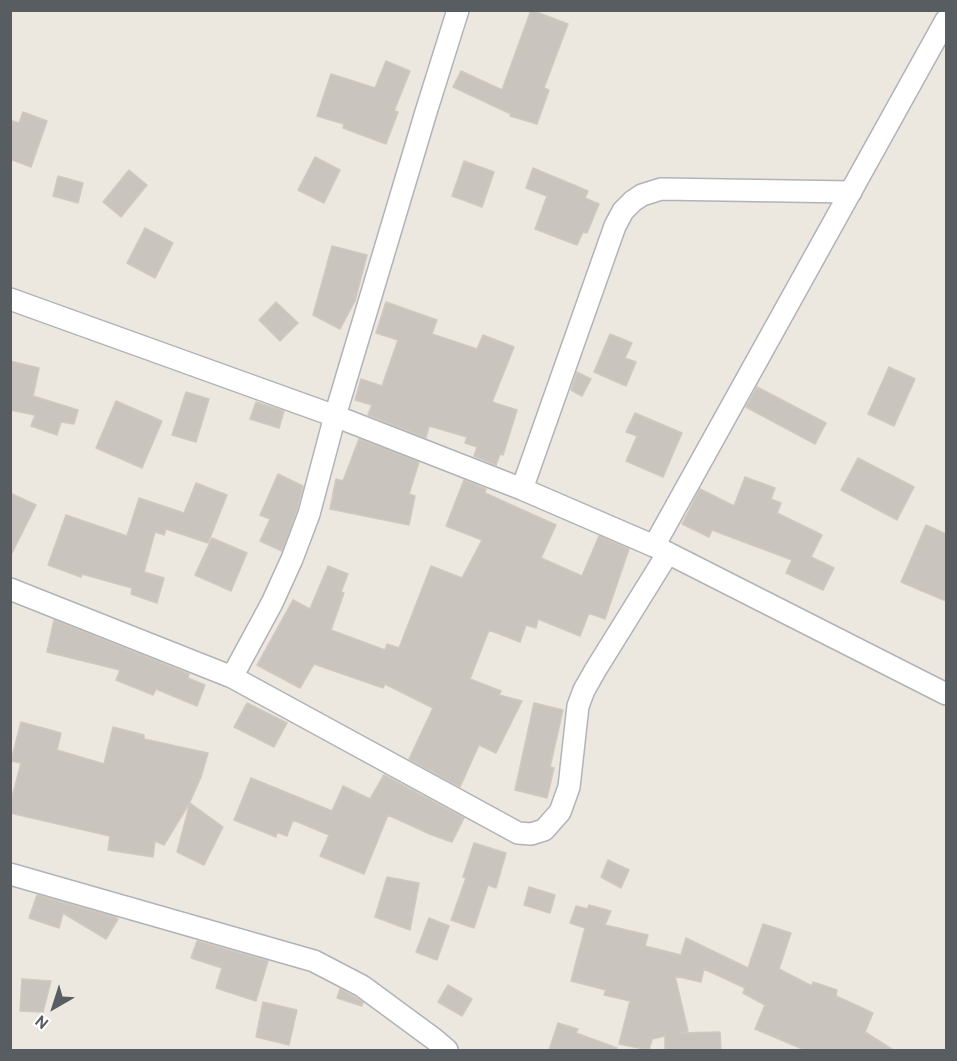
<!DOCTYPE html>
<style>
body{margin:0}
#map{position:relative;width:957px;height:1061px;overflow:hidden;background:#ece7df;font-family:Overpass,sans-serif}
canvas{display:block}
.frame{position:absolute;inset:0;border:12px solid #585d61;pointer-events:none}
.north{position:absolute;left:24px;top:977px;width:60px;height:60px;-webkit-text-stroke:4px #fff;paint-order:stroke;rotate:219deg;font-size:16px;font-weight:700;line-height:24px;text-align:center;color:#585d61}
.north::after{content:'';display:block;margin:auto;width:21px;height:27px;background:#585d61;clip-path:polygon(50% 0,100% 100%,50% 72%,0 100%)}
</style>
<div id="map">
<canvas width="957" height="1061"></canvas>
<div class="frame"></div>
<div class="north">N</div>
</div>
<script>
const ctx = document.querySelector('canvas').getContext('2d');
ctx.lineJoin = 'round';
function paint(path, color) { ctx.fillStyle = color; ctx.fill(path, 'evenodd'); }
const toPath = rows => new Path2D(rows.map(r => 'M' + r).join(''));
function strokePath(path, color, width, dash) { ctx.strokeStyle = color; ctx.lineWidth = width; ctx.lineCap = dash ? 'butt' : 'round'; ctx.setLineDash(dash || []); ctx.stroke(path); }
const building = toPath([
 [531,10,568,24,544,88,549,90,537,124,510,116,511,114,453,87,461,71,502,90,531,10],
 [386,61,410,71,394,111,398,112,386,144,343,128,344,124,317,116,331,74,375,88,386,61],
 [23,112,47,121,31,167,10,159,10,120,19,123,23,112],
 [315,157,340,170,324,203,298,190,315,157],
 [464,161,494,172,482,207,452,196,464,161],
 [533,168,588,191,585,198,599,204,587,233,583,232,577,245,535,229,547,196,526,188,533,168],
 [129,170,147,185,121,217,103,202,129,170],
 [58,176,83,183,78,203,53,196,58,176],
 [145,228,173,243,155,278,127,263,145,228],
 [332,246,367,255,355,301,340,329,313,315,332,246],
 [276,302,298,323,280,341,259,320,276,302],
 [386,302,437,320,432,334,477,349,483,335,514,347,492,402,517,410,503,455,500,454,496,465,474,456,477,447,465,443,467,437,429,426,426,438,368,415,372,405,355,400,361,379,382,386,398,340,376,333,386,302],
 [610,334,632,343,625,358,636,362,626,386,594,372,610,334],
 [10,361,39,368,33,396,78,410,74,424,61,422,57,435,31,426,35,415,10,410,10,361],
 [889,367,915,379,894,426,868,414,889,367],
 [577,372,591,379,582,396,571,390,577,372],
 [757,387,826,423,815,444,746,407,757,387],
 [186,392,209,399,196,442,172,435,186,392],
 [116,401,162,421,142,468,96,448,116,401],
 [256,402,284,411,279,428,250,419,256,402],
 [635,413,682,433,663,477,626,461,637,436,626,432,635,413],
 [359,439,419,462,409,494,415,496,409,525,330,509,336,479,343,481,359,439],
 [858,458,914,487,897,520,841,490,858,458],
 [278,474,303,486,297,510,282,551,260,541,270,519,260,515,278,474],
 [745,477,775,488,771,499,781,503,777,513,822,535,811,557,834,568,823,590,786,573,792,560,712,530,709,537,682,524,700,489,734,506,745,477],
 [464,480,486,489,485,493,556,525,541,558,582,576,599,536,629,549,605,619,589,613,580,636,538,619,536,628,526,625,520,642,489,630,470,679,501,691,499,695,522,701,496,753,479,745,460,787,409,759,433,708,385,684,383,688,314,664,300,688,257,665,293,600,310,609,328,566,348,574,341,592,344,593,331,630,385,650,387,644,399,648,431,566,462,578,482,540,446,526,464,480],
 [196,483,227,495,208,543,166,529,164,535,155,532,144,572,164,578,157,603,131,594,132,588,82,574,81,577,48,565,66,515,127,536,139,498,184,513,196,483],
 [10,493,36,505,10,557,10,493],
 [926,525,946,534,946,601,901,582,926,525],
 [212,538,247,553,231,591,195,575,212,538],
 [54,620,189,674,188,678,205,685,197,706,156,689,153,695,116,680,120,670,47,652,54,620],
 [247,703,287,723,274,747,234,727,247,703],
 [534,703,563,710,550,767,554,768,547,798,515,790,534,703],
 [21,722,61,733,57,750,104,764,113,727,144,735,144,739,208,753,201,777,189,804,164,845,155,841,153,857,108,850,110,836,10,813,10,805,21,763,11,761,21,722],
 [384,775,464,818,452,842,432,835,388,815,364,874,320,856,329,835,293,820,287,836,277,832,276,837,234,820,251,778,332,811,343,786,370,799,384,775],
 [190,803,223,827,204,865,177,852,190,803],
 [474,843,506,853,496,888,488,885,474,928,451,920,466,878,463,877,474,843],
 [608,860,629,870,621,888,601,877,608,860],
 [387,877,419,883,410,930,375,917,387,877],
 [529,887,555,895,550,913,524,905,529,887],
 [37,895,115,917,118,919,106,939,63,913,59,928,29,918,37,895],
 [589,905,611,911,605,925,648,935,645,946,681,955,686,938,748,968,763,924,791,933,779,969,812,986,813,982,837,990,836,996,873,1013,865,1032,893,1050,805,1050,755,1029,765,1005,743,993,745,988,704,969,701,982,675,976,688,1031,680,1033,720,1032,721,1050,665,1050,665,1036,652,1039,649,1050,619,1044,630,1001,604,995,606,990,571,981,585,928,570,923,576,906,587,909,589,905],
 [429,918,449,926,437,960,416,952,429,918],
 [197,941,268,961,256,1001,216,988,222,968,191,958,197,941],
 [22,979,51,981,43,1012,20,1011,22,979],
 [448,985,472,999,462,1016,438,1002,448,985],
 [340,989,363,1002,362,1006,337,998,340,989],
 [263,1002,297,1010,289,1045,256,1037,263,1002],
 [558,1023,578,1029,576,1033,617,1048,616,1050,549,1050,558,1023]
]);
const street = toPath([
 [10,299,335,416,522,489,654,546,946,694],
 [522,489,615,226,623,211,633,201,642,195,661,189,851,192],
 [654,546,946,20],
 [10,589,232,677,518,833,531,834,544,830,560,812,569,787,578,706,584,690,596,669,668,553],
 [232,677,272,603,292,559,309,514,335,416,426,112,458,10],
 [10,874,314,961,362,986,434,1039,447,1050]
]);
paint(building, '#cac4be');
strokePath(building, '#d1c8be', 1.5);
strokePath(street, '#b0b4b8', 24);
strokePath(street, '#fff', 21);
</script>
